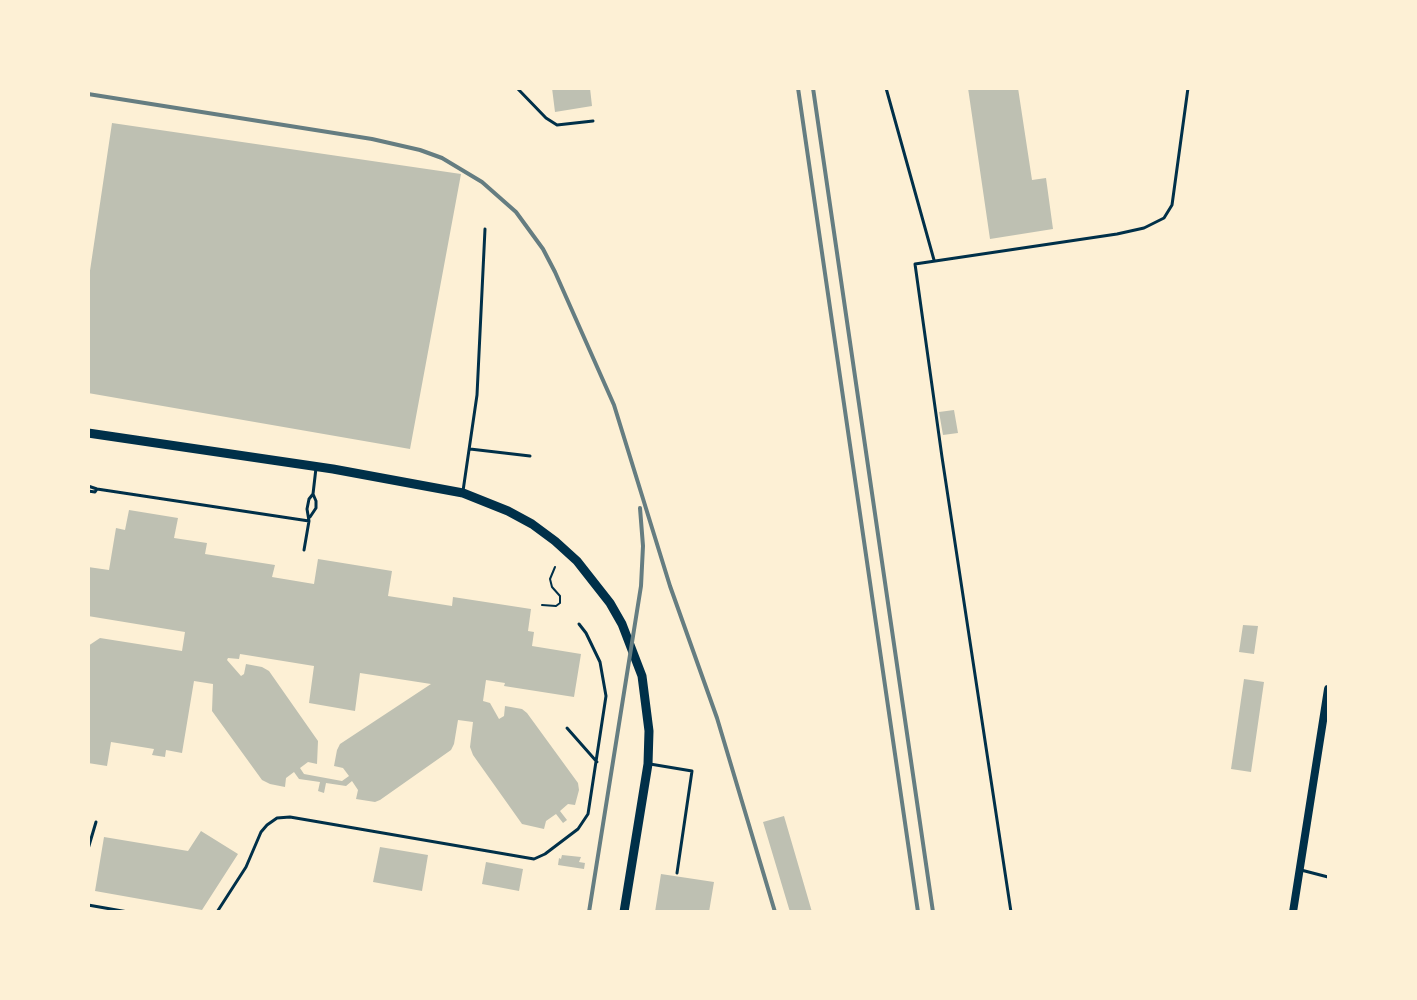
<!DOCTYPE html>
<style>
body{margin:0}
#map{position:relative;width:1417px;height:1000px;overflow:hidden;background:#fdf0d5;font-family:"Zilla Slab",serif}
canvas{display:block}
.frame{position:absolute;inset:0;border:90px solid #fdf0d5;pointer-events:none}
</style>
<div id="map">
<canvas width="1417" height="1000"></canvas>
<div class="frame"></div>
</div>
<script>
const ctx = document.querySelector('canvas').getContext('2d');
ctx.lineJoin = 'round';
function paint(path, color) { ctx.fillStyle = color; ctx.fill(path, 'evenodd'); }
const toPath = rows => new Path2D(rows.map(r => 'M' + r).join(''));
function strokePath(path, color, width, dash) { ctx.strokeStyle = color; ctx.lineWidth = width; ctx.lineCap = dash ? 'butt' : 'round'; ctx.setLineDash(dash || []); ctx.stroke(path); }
const building = toPath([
 [552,88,590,88,592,106,555,112],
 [968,88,1018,88,1032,180,1046,178,1053,229,990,239],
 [112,123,461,174,410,449,88,393,88,284],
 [954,410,958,433,943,435,939,412],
 [129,510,178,518,174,538,207,543,205,554,275,565,272,577,314,584,318,559,392,571,388,596,452,606,453,597,531,609,528,631,534,632,532,646,581,654,574,697,504,686,505,683,486,680,483,701,490,703,499,719,504,716,505,706,522,709,527,713,578,783,579,790,575,805,568,804,560,811,567,820,563,823,556,814,546,821,544,829,522,824,473,755,470,747,473,722,458,720,454,744,451,750,380,800,375,802,356,799,358,790,352,781,346,786,326,783,324,793,318,791,320,782,299,779,294,772,286,778,285,787,270,784,262,780,212,711,213,684,194,681,182,753,166,750,165,757,152,755,154,749,111,742,107,766,88,763,88,646,100,638,182,651,185,632,88,616,88,567,109,570,116,528,125,530],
 [240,654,314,666,309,703,355,711,360,673,431,684,340,744,337,750,334,766,343,768,349,776,342,781,304,774,300,768,308,762,317,764,318,741,269,671,262,667,246,664,244,674,241,676,227,660,228,658,239,659],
 [1243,625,1258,626,1254,654,1239,652],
 [1244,679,1264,682,1251,772,1231,769],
 [784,816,812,912,790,912,763,822],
 [201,831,238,854,202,910,95,891,104,837,188,851],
 [380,847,428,855,422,891,373,882],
 [562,855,581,857,579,862,585,863,584,869,558,865,559,858,561,859],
 [486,862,523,869,519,891,482,884],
 [661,874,714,882,709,912,655,912]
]);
const path = toPath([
 [542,605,556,606,560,603,560,596,552,587,550,579,555,567]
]);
const service = toPath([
 [517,88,546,118,557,125,593,121],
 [886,88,934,260],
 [470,449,530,456],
 [88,486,97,489,309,521],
 [88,491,95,492,97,489],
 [463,491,477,395,485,229],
 [310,517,316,508,316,501,313,494],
 [304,550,309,521,307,509,309,499,313,494,316,468],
 [567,728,597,762],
 [650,764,692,771,677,873],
 [88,849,96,822],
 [1301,870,1328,877],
 [88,905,128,912],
 [217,912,246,867,261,832,267,825,277,818,290,817,534,859,545,854,578,829,588,814,606,696,600,662,586,633,579,624],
 [1011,912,942,457,915,264,1117,234,1144,228,1164,218,1172,205,1188,88]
]);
const tertiary = toPath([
 [1293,912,1328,689]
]);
const secondary = toPath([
 [88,433,333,469,463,493,508,511,532,524,555,541,577,561,610,603,622,624,642,676,649,731,648,764,624,912]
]);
const rail = toPath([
 [798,88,918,912],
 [813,88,933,912],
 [88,94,372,139,420,150,442,158,482,182,516,212,543,249,555,272,614,405,670,586,717,718,775,912],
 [589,912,641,586,643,546,640,508]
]);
paint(building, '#bec0b2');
strokePath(path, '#003049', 2);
strokePath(service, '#003049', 3);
strokePath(tertiary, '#003049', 8);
strokePath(secondary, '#003049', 9);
strokePath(rail, '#657d81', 4);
</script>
